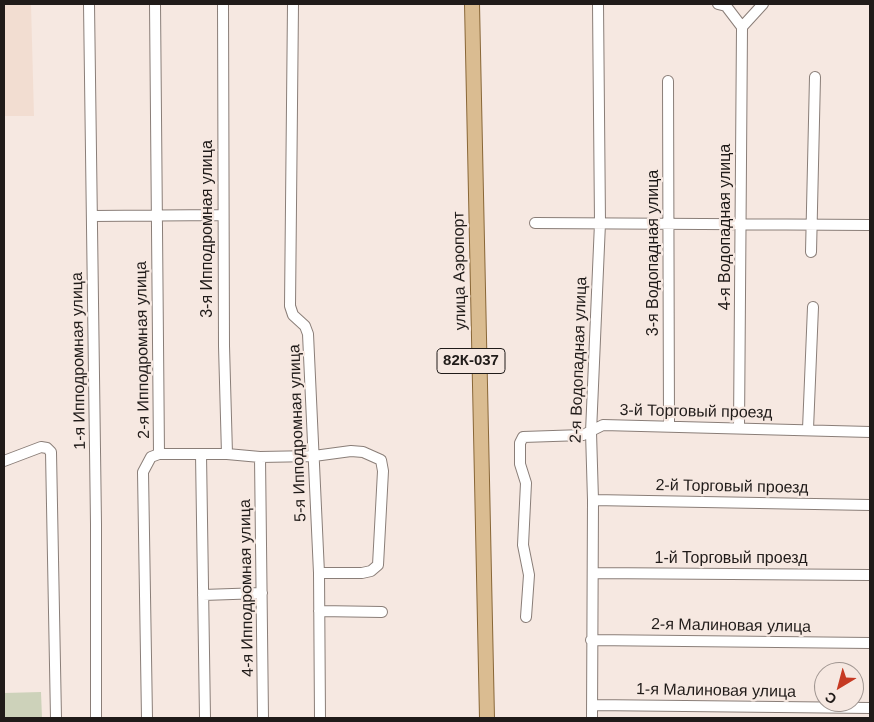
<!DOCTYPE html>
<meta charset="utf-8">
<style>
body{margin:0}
#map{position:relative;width:874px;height:722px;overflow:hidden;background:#f6e8e1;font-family:Arial,sans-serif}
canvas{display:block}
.frame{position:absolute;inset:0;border:5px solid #201b19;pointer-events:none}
.north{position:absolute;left:814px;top:662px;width:50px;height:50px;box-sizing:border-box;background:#f6e8e1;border:1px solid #a09691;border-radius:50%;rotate:217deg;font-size:14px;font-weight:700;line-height:20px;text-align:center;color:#201b19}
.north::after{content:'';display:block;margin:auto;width:18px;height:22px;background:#c63a23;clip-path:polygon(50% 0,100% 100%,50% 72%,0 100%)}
</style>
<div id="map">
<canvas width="874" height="722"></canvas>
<div class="frame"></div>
<div class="north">С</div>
</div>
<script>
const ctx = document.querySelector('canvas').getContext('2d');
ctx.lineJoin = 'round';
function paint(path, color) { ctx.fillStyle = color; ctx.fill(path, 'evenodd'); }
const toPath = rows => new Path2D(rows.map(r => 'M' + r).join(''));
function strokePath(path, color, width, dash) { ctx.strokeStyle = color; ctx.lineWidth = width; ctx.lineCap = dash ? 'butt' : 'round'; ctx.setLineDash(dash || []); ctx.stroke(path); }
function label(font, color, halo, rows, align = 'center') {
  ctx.font = font + ' Arial,sans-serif'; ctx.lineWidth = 4.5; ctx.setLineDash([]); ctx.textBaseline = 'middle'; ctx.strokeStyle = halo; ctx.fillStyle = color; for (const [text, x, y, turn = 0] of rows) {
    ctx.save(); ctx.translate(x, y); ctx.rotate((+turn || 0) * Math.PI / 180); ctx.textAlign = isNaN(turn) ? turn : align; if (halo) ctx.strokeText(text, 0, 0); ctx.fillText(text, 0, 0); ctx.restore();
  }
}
const built = toPath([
 [4,4,31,4,34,116,4,116]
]);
const green = toPath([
 [41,692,42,718,4,718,4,693]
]);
const minor = toPath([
 [89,4,96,524,96,718],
 [223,4,224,346,227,454],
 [293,4,290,306,293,315,305,326,308,334,319,573,320,718],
 [718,4,726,6,742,27],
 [742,27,763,4],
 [668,81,669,425],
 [92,216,223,215],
 [535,223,870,225],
 [811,252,815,77],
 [739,428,742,27],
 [808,429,813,307],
 [159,454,227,454,260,457,314,456,351,451,363,452,381,460,383,471,378,565,371,571,362,573,319,573],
 [201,454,205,718],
 [260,457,263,718],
 [4,461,41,447,47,448,51,452,56,718],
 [593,500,870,505],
 [593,573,870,575],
 [203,595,262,593],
 [319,611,382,612],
 [526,617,529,575,523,545,526,483,520,464,520,443,523,437,583,435,603,425,870,432],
 [591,640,870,643],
 [592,705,870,708],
 [147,718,143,472,151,457,159,454,155,4],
 [592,718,593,500,591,432,600,223,598,4]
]);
const major = toPath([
 [472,4,487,718]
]);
const shields = [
 [471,361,68]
];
const shieldNames = [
 ["82К-037",471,361]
];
const streetNames = [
 ["4-я Водопадная улица",726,227,-90],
 ["3-я Ипподромная улица",208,229,-90],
 ["3-я Водопадная улица",654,253,-90],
 ["улица Аэропорт",460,271,-91],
 ["2-я Ипподромная улица",143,350,-91],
 ["2-я Водопадная улица",579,360,-88],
 ["1-я Ипподромная улица",79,361,-91],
 ["3-й Торговый проезд",696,412,1],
 ["5-я Ипподромная улица",298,433,-92],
 ["2-й Торговый проезд",732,487,1],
 ["1-й Торговый проезд",731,559],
 ["4-я Ипподромная улица",247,588,-91],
 ["2-я Малиновая улица",731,626,1],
 ["1-я Малиновая улица",716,691,1]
];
paint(built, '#f2ddd1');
paint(green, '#cdd2ba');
strokePath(minor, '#8a7e78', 12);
strokePath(major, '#896737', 16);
strokePath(minor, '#fff', 10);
strokePath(major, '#dabc91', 14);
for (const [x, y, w] of shields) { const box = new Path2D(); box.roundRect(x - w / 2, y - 12.5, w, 25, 4); ctx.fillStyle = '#f6e8e1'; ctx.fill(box); strokePath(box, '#201b19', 1); }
label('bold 15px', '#201b19', null, shieldNames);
label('16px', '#201b19', '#f6e8e1', streetNames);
</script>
